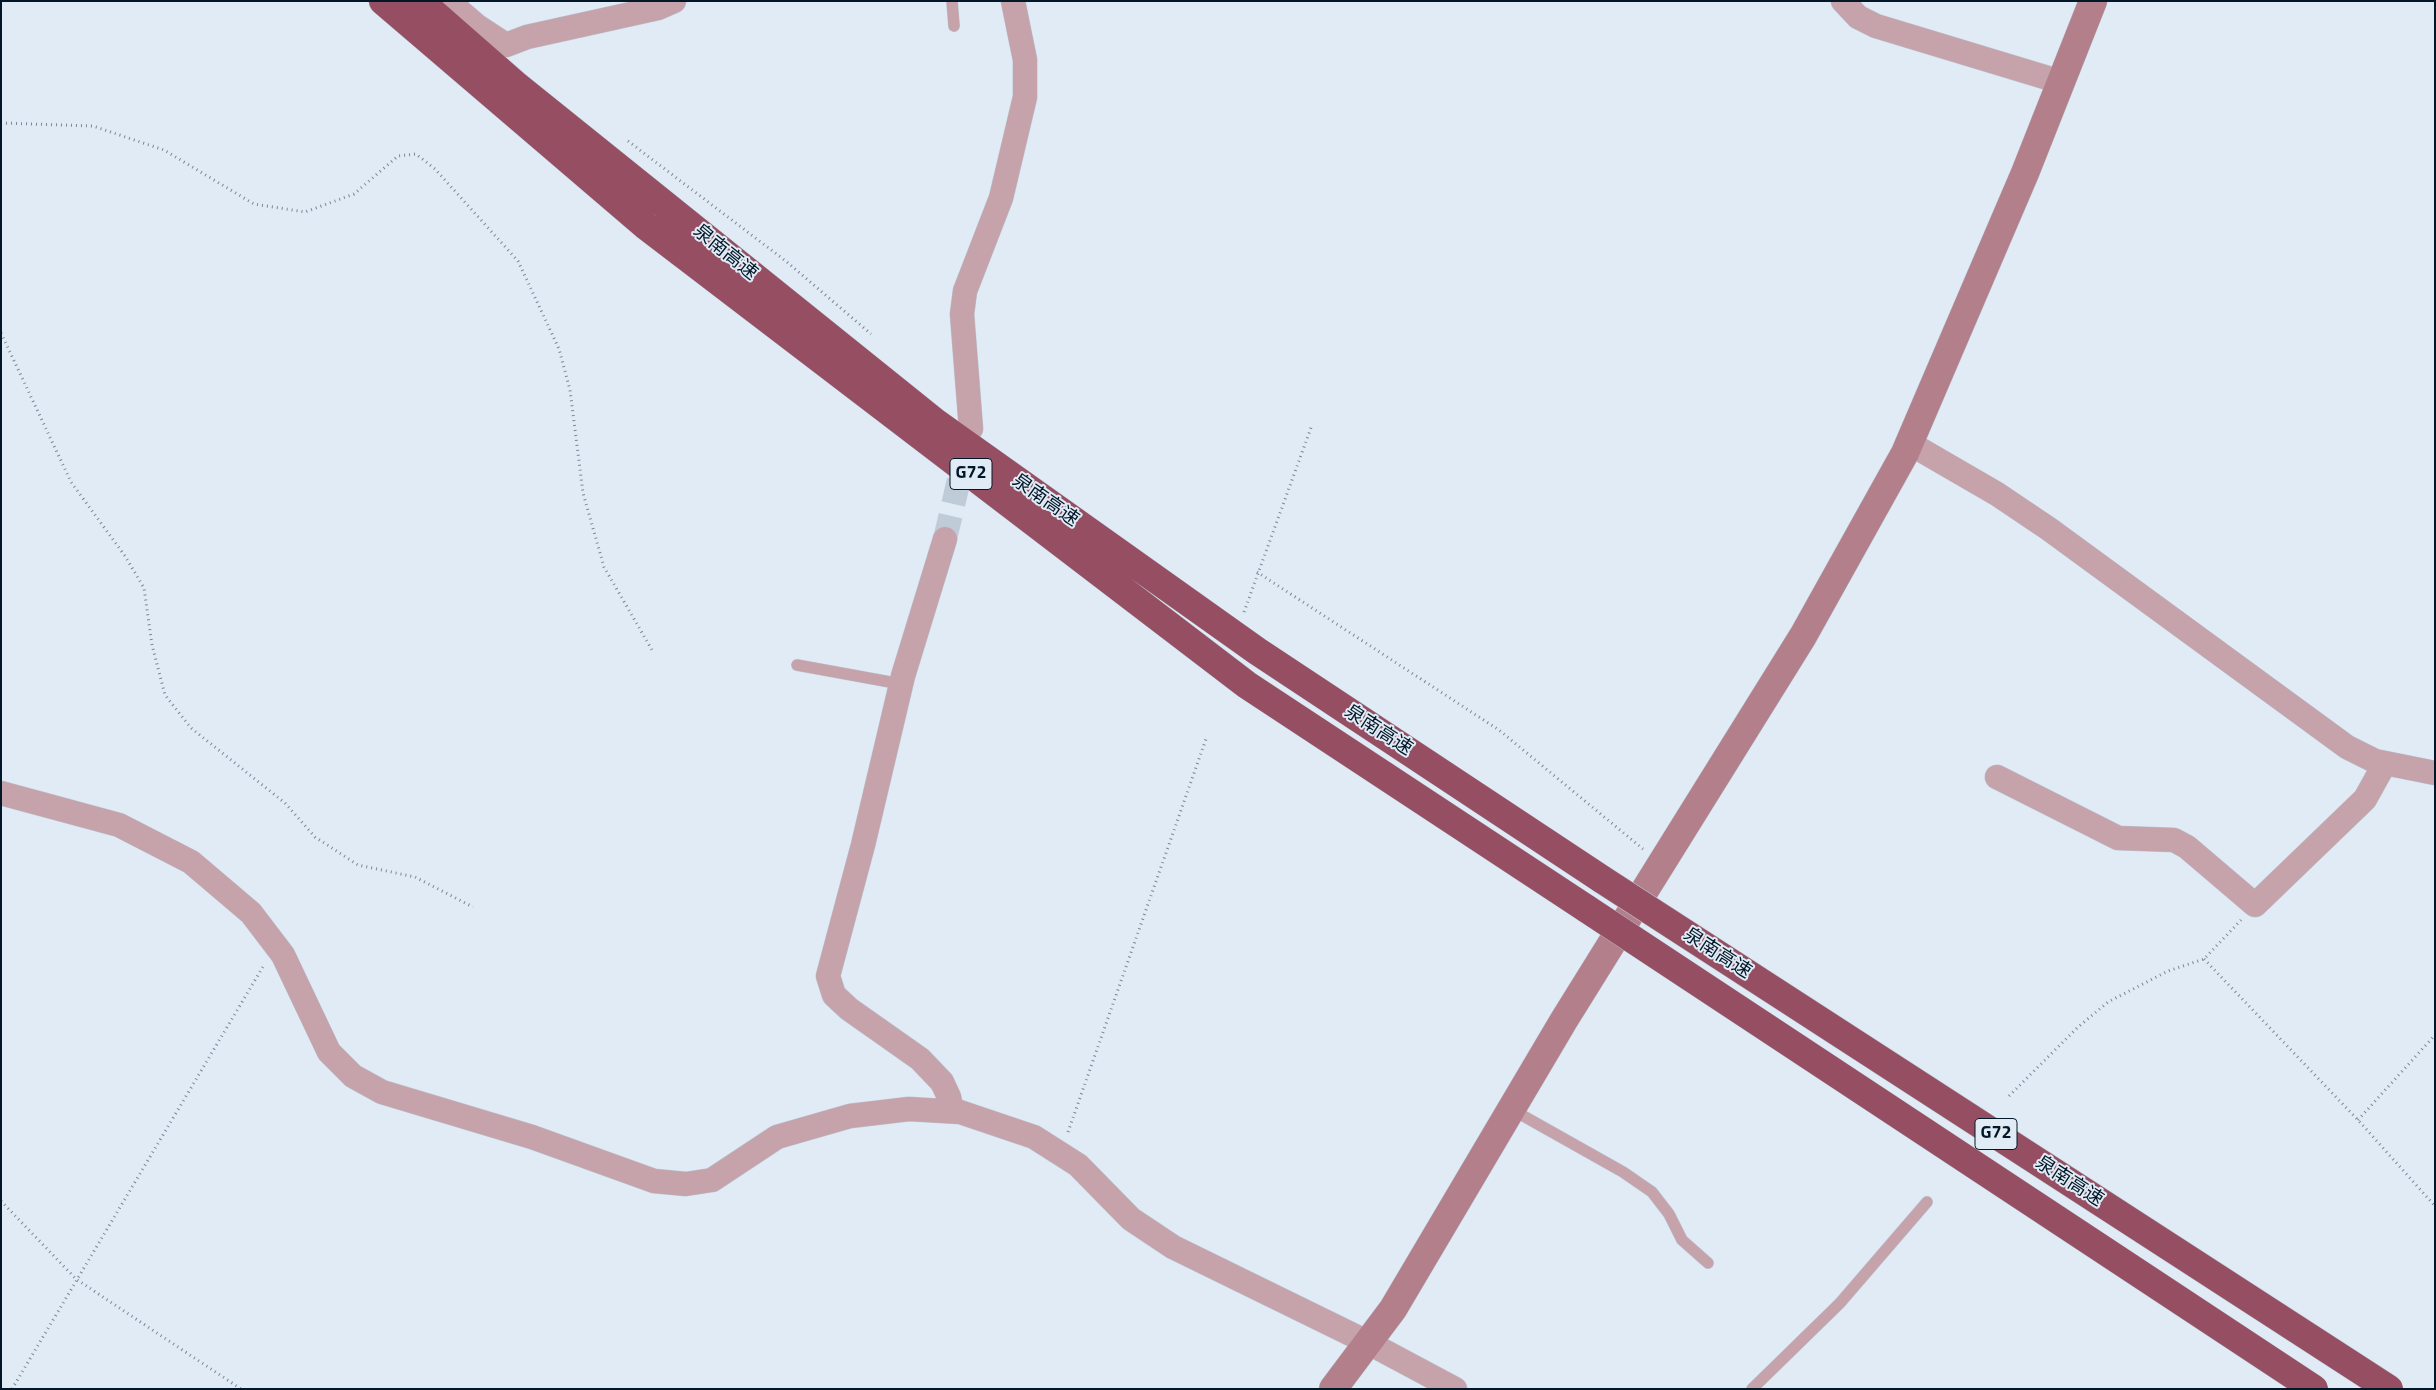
<!DOCTYPE html>
<meta charset="utf-8">
<style>
body{margin:0}
#map{position:relative;width:2436px;height:1390px;overflow:hidden;background:#e0ebf5;font-family:"Titillium Web",sans-serif}
canvas{display:block}
.frame{position:absolute;inset:0;border:2px solid #021727;pointer-events:none}
</style>
<div id="map">
<canvas width="2436" height="1390"></canvas>
<div class="frame"></div>
</div>
<script>
const ctx = document.querySelector('canvas').getContext('2d');
ctx.lineJoin = 'round';
const toPath = rows => new Path2D(rows.map(r => 'M' + r).join(''));
function strokePath(path, color, width, dash) { ctx.strokeStyle = color; ctx.lineWidth = width; ctx.lineCap = dash ? 'butt' : 'round'; ctx.setLineDash(dash || []); ctx.stroke(path); }
function label(font, color, halo, rows, align = 'center') {
  ctx.font = font + ' "Titillium Web","Noto Sans SC",sans-serif'; ctx.lineWidth = 4; ctx.setLineDash([]); ctx.textBaseline = 'middle'; ctx.strokeStyle = halo; ctx.fillStyle = color; for (const [text, x, y, turn = 0] of rows) {
    ctx.save(); ctx.translate(x, y); ctx.rotate((+turn || 0) * Math.PI / 180); ctx.textAlign = isNaN(turn) ? turn : align; if (halo) ctx.strokeText(text, 0, 0); ctx.fillText(text, 0, 0); ctx.restore();
  }
}
const streetTunnel = toPath([
 [945,539,966,450]
]);
const path = toPath([
 [1,123,93,126,164,150,254,204,305,212,354,194,398,156,416,154,435,169,518,261,559,349,570,390,583,493,604,567,652,650],
 [628,141,787,262,871,334],
 [1,333,71,482,125,556,144,588,152,645,165,695,191,728,285,803,315,837,358,865,415,877,473,907],
 [1257,572,1499,730,1643,849],
 [1244,612,1312,425],
 [2204,959,2358,1120,2435,1206],
 [2009,1096,2077,1028,2108,1002,2168,971,2204,959,2241,920],
 [2358,1120,2435,1035],
 [1068,1132,1206,739],
 [1,1201,76,1279,241,1389],
 [12,1389,264,965]
]);
const lane = toPath([
 [952,1,954,26],
 [797,665,901,684],
 [1511,1109,1623,1172,1652,1192,1669,1214,1682,1240,1708,1263],
 [1752,1389,1840,1303,1927,1202]
]);
const street = toPath([
 [448,1,477,26,506,45,527,37,658,8,674,1],
 [1843,1,1858,17,1876,26,2061,82],
 [971,429,962,314,965,291,1001,198,1025,97,1025,60,1013,1],
 [1909,443,1997,494,2049,529,2347,747,2375,761,2435,773],
 [945,539,903,676,863,845,828,976,834,995,849,1009,920,1059,942,1082,949,1097,952,1111],
 [1997,777,2118,838,2174,840,2187,847,2255,905,2365,799,2385,763],
 [1,793,119,825,191,862,251,913,283,955,329,1052,353,1076,382,1092,532,1137,654,1181,686,1184,712,1180,777,1137,850,1116,909,1109,960,1112,1034,1137,1078,1165,1131,1219,1173,1247,1367,1342,1455,1389]
]);
const secondary = toPath([
 [1333,1389,1393,1309,1564,1020,1803,636,1905,453,2025,173,2093,1]
]);
const highway = toPath([
 [383,1,646,226,1247,685,1587,909],
 [420,1,517,86,935,422,1257,651,1603,880]
]);
const highwayBridge = toPath([
 [1603,880,2389,1389],
 [1587,909,2314,1389]
]);
const shields = [
 [971,474,42],
 [1996,1134,42]
];
const shieldNames = [
 ["G72",971,474],
 ["G72",1996,1134]
];
const streetNames = [
 ["泉南高速",725,253,39],
 ["泉南高速",1045,501,35],
 ["泉南高速",1378,731,33],
 ["泉南高速",1717,954,33],
 ["泉南高速",2069,1182,33]
];
strokePath(streetTunnel, '#bfcbd6', 24, [24, 12]);
strokePath(lane, '#bcc9d4', 12);
strokePath(street, '#bcc9d4', 25);
strokePath(secondary, '#bcc9d4', 29);
strokePath(highway, '#bcc9d4', 29);
strokePath(path, '#798996', 3, [1, 4]);
strokePath(lane, '#c6a2aa', 11);
strokePath(street, '#c6a2aa', 24);
strokePath(secondary, '#b37f8b', 28);
strokePath(highway, '#964f62', 28);
strokePath(highwayBridge, '#bcc9d4', 29, []);
strokePath(highwayBridge, '#964f62', 28);
for (const [x, y, w] of shields) { const box = new Path2D(); box.roundRect(x - w / 2, y - 15.5, w, 31, 4); ctx.fillStyle = '#e0ebf5'; ctx.fill(box); strokePath(box, '#021727', 1); }
label('bold 18px', '#021727', null, shieldNames);
label('19px', '#021727', '#e0ebf5', streetNames);
</script>
